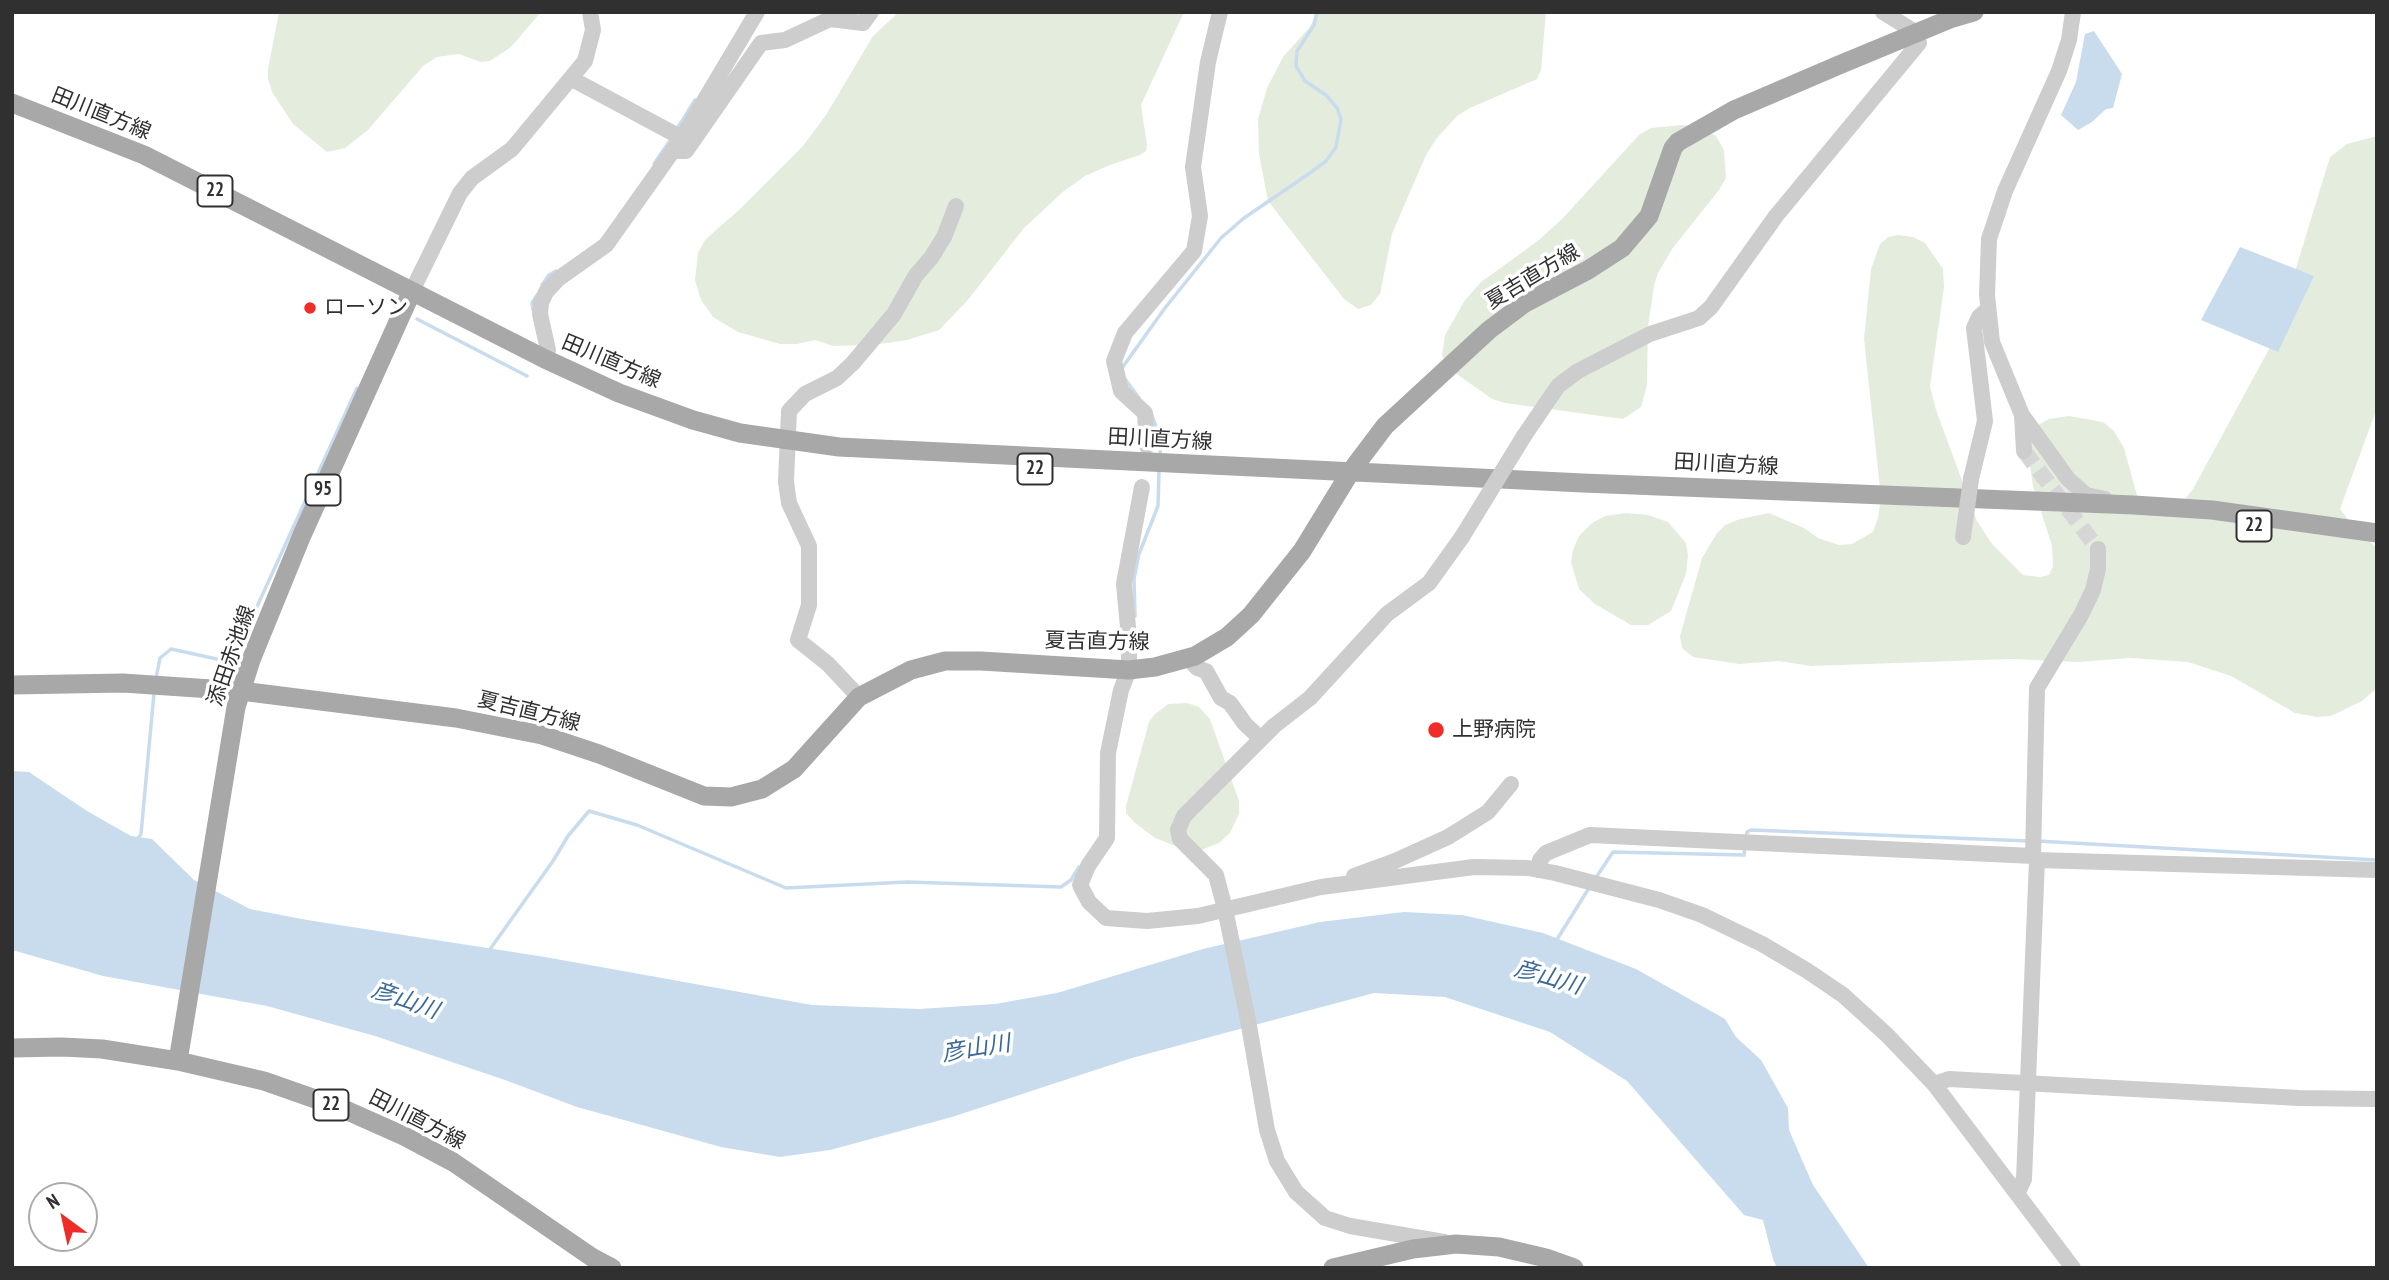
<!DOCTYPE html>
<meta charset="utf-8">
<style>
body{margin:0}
#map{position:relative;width:2389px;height:1280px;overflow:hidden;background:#fff;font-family:"PT Sans Narrow",sans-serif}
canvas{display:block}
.frame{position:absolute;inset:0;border:14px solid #303030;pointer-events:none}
.north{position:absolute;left:28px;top:1182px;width:70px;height:70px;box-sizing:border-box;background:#fff;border:2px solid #acacac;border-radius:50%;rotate:327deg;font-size:19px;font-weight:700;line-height:28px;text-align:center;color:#303030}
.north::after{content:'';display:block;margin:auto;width:24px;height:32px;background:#f02c28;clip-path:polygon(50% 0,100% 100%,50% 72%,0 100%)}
</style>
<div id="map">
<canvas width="2389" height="1280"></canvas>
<div class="frame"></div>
<div class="north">N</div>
</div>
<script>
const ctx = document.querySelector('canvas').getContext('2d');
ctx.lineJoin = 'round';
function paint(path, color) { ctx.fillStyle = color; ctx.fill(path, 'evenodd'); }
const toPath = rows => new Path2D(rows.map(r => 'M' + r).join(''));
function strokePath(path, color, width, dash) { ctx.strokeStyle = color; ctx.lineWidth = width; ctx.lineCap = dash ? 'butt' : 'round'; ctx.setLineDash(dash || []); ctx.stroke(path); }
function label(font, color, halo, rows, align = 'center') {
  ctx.font = font + ' "PT Sans Narrow","Noto Sans JP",sans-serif'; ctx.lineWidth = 7; ctx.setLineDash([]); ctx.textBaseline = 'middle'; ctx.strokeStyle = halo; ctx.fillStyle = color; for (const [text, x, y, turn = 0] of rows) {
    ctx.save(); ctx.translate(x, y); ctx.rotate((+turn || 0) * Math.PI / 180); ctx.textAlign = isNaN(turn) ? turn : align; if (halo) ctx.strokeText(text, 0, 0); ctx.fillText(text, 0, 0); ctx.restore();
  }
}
const green = toPath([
 [279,12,541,12,511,47,490,61,481,62,459,54,437,57,423,66,368,130,345,148,327,152,293,124,272,92,268,79,268,69],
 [899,12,1184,12,1141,105,1147,145,1146,151,1140,155,1110,165,1085,176,1064,191,1024,228,967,301,939,330,907,340,873,345,833,346,815,340,797,344,780,344,738,332,713,317,701,300,695,280,698,253,705,240,717,229,739,210,803,146,826,115,873,36],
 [1318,12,1546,12,1541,70,1537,79,1470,108,1457,116,1437,138,1426,155,1392,234,1380,294,1371,305,1358,309,1344,299,1268,201,1259,154,1258,119,1267,88,1283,57,1309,28],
 [1681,125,1697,126,1716,136,1724,150,1726,178,1719,190,1672,249,1658,273,1654,286,1648,327,1647,385,1641,407,1623,419,1505,403,1492,399,1451,370,1442,356,1445,335,1465,300,1481,282,1539,240,1563,218,1639,135,1651,128],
 [2377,136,2377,408,2340,509,2356,530,2377,548,2377,688,2362,701,2331,716,2317,717,2295,713,2231,676,2188,662,2130,658,2078,662,2011,659,1811,666,1779,661,1739,664,1693,657,1682,648,1680,636,1702,558,1717,533,1725,525,1740,519,1769,513,1804,528,1818,538,1839,545,1852,544,1873,532,1878,518,1881,498,1864,339,1871,269,1880,244,1888,237,1898,235,1913,237,1925,243,1943,269,1944,287,1930,386,1936,410,1977,521,1992,544,2023,575,2040,577,2049,575,2053,566,2052,546,2033,486,2029,459,2029,440,2038,425,2049,419,2069,416,2103,422,2114,431,2124,448,2138,499,2182,503,2193,489,2274,340,2330,157,2347,144],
 [1626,513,1648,515,1668,522,1686,543,1688,556,1686,574,1671,611,1648,625,1631,625,1595,604,1579,589,1571,562,1573,550,1579,536,1592,523,1605,516],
 [1187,703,1199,707,1210,719,1239,801,1239,814,1230,833,1219,843,1201,850,1189,851,1155,838,1134,822,1126,813,1126,806,1149,722,1154,715,1168,704]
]);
const water = toPath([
 [2094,31,2122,74,2113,108,2106,109,2092,122,2078,130,2061,115,2076,82,2085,34],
 [2240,247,2314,276,2278,352,2201,320],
 [12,771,29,772,87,811,131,836,152,839,194,880,250,909,307,920,545,957,812,1005,919,1009,995,1004,1057,993,1203,949,1320,922,1404,912,1462,915,1543,933,1636,969,1725,1019,1736,1037,1761,1060,1788,1108,1789,1130,1813,1185,1869,1268,1777,1268,1773,1259,1763,1220,1744,1215,1627,1081,1550,1032,1445,997,1374,993,1132,1058,952,1117,830,1150,780,1157,721,1147,577,1107,505,1080,375,1036,267,1006,103,976,12,950]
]);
const stream = toPath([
 [677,129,695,100],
 [654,164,671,139],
 [542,285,549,275,556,271],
 [533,310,532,303,537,295],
 [417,319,527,376],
 [1122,368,1165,308,1221,238,1244,218,1310,173,1326,161,1336,147,1341,119,1337,108,1326,95,1305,81,1296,66,1297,51,1314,25,1317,12],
 [1125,379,1139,398],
 [1152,415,1161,442,1160,455],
 [1135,616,1134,579,1139,554,1158,506,1159,470],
 [156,678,160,658,171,649,226,661,233,659,357,388],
 [1746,839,1747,832,1751,830,2029,841],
 [136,841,141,834,154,693],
 [2037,841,2377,860],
 [1595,879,1613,852,1744,855,1745,847],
 [1556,941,1589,888],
 [488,952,553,861,568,836,589,811,637,825,786,888,907,882,1061,887,1071,880,1079,867]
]);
const minorTunnel = toPath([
 [2024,451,2098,549]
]);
const minor = toPath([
 [2073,12,2069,40,2059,71,2005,191,1989,239,1987,295,1992,342,2022,415,2068,479,2086,495,2105,499],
 [572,79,682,138],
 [673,151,686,151,761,43,785,40,830,19,863,23,871,12],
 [412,291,460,193,472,178,512,149,585,61,593,30,590,12],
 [545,359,548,350,540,314,541,303,546,292,558,279,606,245,682,138,757,12],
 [2022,415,2024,451],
 [1524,436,1558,386,1578,371,1650,334,1699,318,1711,307,1776,216,1919,43,1915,32,1883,12],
 [1147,446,1145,413,1121,391,1114,361,1125,333,1194,251,1200,216,1193,167,1208,62,1220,12],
 [1971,479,1985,421,1974,328,1979,317,1988,309],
 [1142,487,1124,584,1129,638,1129,670,1121,690,1108,753,1107,838,1088,866,1080,885,1089,902,1106,918,1147,921,1198,916,1321,887,1474,867,1528,868,1555,873,1659,900,1702,915,1762,944,1806,970,1843,995,1887,1035,1934,1084,2073,1268],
 [1188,658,1197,668,1206,671,1221,698,1230,703,1245,724,1261,739],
 [859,697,828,664,798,640,809,605,809,546,789,503,786,482,789,411,805,394,837,378,853,363,894,314,916,275,931,258,944,237,956,206],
 [2037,860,2377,870],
 [1538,870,1540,860,1546,853,1590,835,2033,856],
 [1354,876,1395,861,1448,837,1488,812,1511,784],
 [1934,1084,1949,1079,2299,1098,2377,1099],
 [2017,1194,2024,1179,2037,860,2033,856,2037,688,2081,615,2093,590,2098,569,2098,549],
 [1444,1242,1350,1226,1325,1218,1296,1192,1277,1161,1267,1130,1248,1020,1225,909,1216,875,1180,839,1178,830,1184,816,1274,726,1310,698,1387,614,1429,583,1462,537]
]);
const major = toPath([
 [12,103,144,155,545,359,619,393,693,420,740,433,839,447,1583,483,2134,505,2212,510,2377,533],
 [12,685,123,683,241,691,456,718,542,735,599,754,704,796,731,797,762,789,794,769,859,697,911,670,945,661,981,661,1129,670,1155,667,1195,656,1227,637,1251,615,1302,551,1351,471,1385,426,1489,330,1525,303,1588,270,1622,248,1649,216,1673,148,1678,142,1734,110,1839,65,1950,19,1974,12],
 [12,1048,62,1047,102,1049,178,1061,264,1081,341,1108,404,1136,453,1162,593,1258,612,1268],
 [178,1061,236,707,251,660,302,535,412,291],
 [1333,1268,1413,1249,1456,1244,1499,1247,1546,1258,1574,1268]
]);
const minorBridge = toPath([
 [1462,537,1524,436],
 [1963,537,1971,479]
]);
const markers = [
 [310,308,7,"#f02c28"],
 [1436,730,9,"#f02c28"]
];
const shields = [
 [215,191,35],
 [1035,469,35],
 [323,490,35],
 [2254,526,35],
 [331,1105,35]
];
const shieldNames = [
 ["22",215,191],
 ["22",1035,469],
 ["95",323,490],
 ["22",2254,526],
 ["22",331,1105]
];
const streetNames = [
 ["田川直方線",101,114,22],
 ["夏吉直方線",1533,277,-31],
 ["田川直方線",611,362,23],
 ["田川直方線",1160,440,3],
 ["田川直方線",1726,465,3],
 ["夏吉直方線",1097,642,1],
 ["添田赤池線",232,656,-71],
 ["夏吉直方線",529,712,14],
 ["田川直方線",417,1120,27]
];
const poiNames = [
 ["ローソン",324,308],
 ["上野病院",1452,730]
];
const waterNames = [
 ["彦山川",1548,978,16],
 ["彦山川",405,1001,19],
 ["彦山川",976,1049,-9]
];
paint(green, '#e4eddd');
paint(water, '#c8dcee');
strokePath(stream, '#c8dcee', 3.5);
strokePath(minorTunnel, '#d6d6d6', 16, [16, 8]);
strokePath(minor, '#cdcdcd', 16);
strokePath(major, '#a8a8a8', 19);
strokePath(minorBridge, '#cdcdcd', 16);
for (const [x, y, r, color] of markers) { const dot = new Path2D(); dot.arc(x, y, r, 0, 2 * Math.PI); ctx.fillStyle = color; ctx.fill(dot); strokePath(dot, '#fff', 2.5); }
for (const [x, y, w] of shields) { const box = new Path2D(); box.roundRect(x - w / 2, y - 15.5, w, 31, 5); ctx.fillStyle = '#fff'; ctx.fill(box); strokePath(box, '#303030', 2); }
label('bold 19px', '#303030', null, shieldNames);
label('21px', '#303030', '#fff', streetNames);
label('21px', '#303030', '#fff', poiNames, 'left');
label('italic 23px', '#386997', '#fff', waterNames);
</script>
